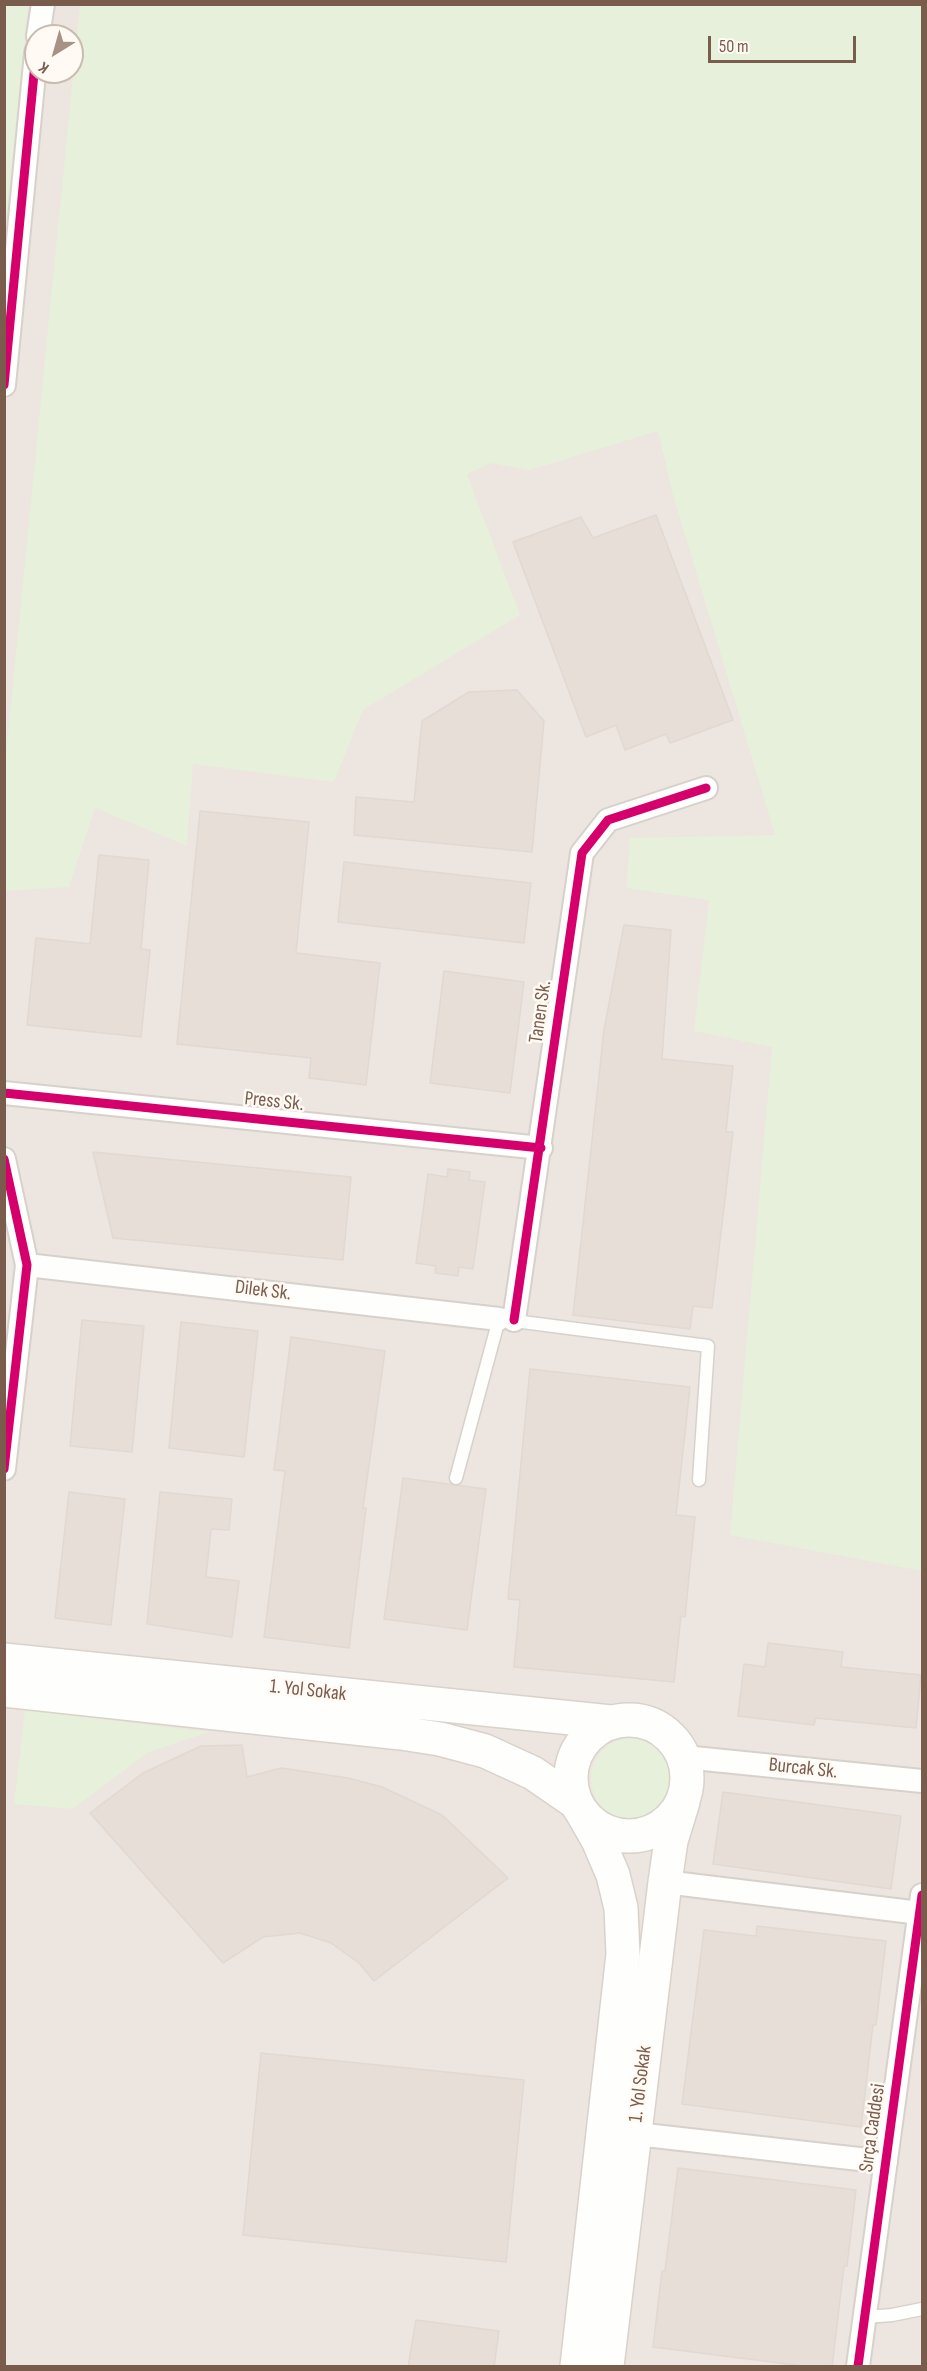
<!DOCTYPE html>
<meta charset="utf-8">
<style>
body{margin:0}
#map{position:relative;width:927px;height:2371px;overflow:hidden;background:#f9f5f0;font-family:"Sofia Sans Condensed",sans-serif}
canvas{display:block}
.frame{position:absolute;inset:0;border:6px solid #7a5c4d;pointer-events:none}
.north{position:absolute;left:24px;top:24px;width:60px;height:60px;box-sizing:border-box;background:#fffaf3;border:2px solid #cabbb1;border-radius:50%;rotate:217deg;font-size:16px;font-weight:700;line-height:24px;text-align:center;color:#7a5c4d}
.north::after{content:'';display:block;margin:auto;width:21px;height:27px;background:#a69286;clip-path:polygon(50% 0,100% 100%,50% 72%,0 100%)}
.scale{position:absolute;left:708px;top:36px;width:148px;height:27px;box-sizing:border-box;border:3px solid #7a5c4d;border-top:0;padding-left:8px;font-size:18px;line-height:21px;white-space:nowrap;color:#7a5c4d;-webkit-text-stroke:4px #fffaf3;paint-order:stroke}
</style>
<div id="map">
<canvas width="927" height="2371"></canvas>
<div class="frame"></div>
<div class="north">K</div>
<div class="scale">50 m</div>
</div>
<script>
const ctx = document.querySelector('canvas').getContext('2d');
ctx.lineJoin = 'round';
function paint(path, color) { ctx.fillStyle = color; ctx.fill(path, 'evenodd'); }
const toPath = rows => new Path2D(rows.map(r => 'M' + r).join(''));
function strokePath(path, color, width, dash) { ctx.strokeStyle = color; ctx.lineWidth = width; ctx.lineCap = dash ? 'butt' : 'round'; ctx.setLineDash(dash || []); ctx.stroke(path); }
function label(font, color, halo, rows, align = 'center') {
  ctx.font = font + ' "Sofia Sans Condensed",sans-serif'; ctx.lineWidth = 5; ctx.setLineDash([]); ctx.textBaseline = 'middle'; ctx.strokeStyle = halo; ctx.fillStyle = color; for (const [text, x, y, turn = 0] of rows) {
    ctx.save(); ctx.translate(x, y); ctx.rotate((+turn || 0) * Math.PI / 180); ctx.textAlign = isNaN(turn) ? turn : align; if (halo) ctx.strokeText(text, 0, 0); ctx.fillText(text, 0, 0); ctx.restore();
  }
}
const industrial = toPath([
 [5,5,922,5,922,2366,5,2366],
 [36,36,72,36,72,72,36,72]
]);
const green = toPath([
 [5,4,28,5,5,230,4,5],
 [80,4,922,5,922,1571,730,1535,772,1047,694,1031,709,900,626,888,630,838,775,835,673,495,658,431,530,470,491,463,467,474,520,615,363,710,334,782,193,764,187,846,95,808,69,887,5,891,5,765],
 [25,1710,209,1732,149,1752,73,1809,14,1804],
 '591 1779a41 41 0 1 1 82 0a41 41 0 1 1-82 0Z'
]);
const building = toPath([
 [656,515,733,720,670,743,666,734,625,750,616,725,586,737,513,542,581,517,593,538,656,515],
 [517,690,544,721,532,852,354,835,356,797,414,802,422,721,469,692,517,690],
 [200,811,309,822,296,953,380,963,366,1085,309,1078,311,1058,177,1044,200,811],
 [99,855,149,860,141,949,150,950,141,1037,27,1025,36,938,90,944,99,855],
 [344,862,531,883,524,943,338,922,344,862],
 [624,925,671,930,662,1059,733,1066,726,1132,733,1132,712,1308,693,1306,690,1329,573,1315,604,1030,624,925],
 [444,971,524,982,510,1093,430,1083,444,971],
 [93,1152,351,1177,343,1260,113,1238,93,1152],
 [448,1169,470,1172,469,1180,485,1182,473,1269,459,1267,458,1276,435,1273,436,1266,416,1263,428,1174,447,1177,448,1169],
 [82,1320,144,1326,132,1452,70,1446,82,1320],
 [181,1322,258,1331,244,1457,169,1448,181,1322],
 [291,1337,385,1351,363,1508,366,1508,349,1648,264,1637,285,1471,274,1470,291,1337],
 [530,1369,690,1387,676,1515,695,1517,685,1617,681,1616,674,1682,514,1667,520,1600,508,1599,530,1369],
 [403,1478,486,1489,467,1630,384,1619,403,1478],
 [69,1492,125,1499,111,1625,55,1618,69,1492],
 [160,1492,232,1499,229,1530,211,1529,206,1577,239,1581,232,1637,147,1624,160,1492],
 [768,1643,843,1652,841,1667,921,1675,916,1728,816,1718,814,1725,738,1716,744,1664,765,1667,768,1643],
 [242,1745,247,1777,281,1768,348,1778,382,1787,442,1815,508,1878,374,1981,359,1963,331,1943,300,1933,263,1937,223,1963,90,1813,143,1773,201,1746,242,1745],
 [723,1792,901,1816,891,1889,713,1864,723,1792],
 [757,1926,886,1941,876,2025,873,2025,861,2127,682,2104,704,1930,756,1936,757,1926],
 [261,2053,524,2080,506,2262,243,2235,261,2053],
 [678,2168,856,2190,847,2266,844,2266,832,2367,811,2367,653,2347,662,2271,665,2271,678,2168],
 [416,2320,499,2331,494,2367,408,2367,416,2320]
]);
const lane = toPath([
 [456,1478,499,1319,708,1346,699,1480],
 [866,2317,892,2315,922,2309]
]);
const street = toPath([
 [38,36,43,4],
 [4,385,36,53],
 [4,1093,541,1148],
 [4,1159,27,1265,4,1469],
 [27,1265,499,1319],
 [514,1320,582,853,608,820,706,788],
 [684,1757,922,1781],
 [665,1882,920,1913],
 [636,2134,886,2162],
 [858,2366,922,1895]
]);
const secondary = toPath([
 [4,1660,611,1722],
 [4,1690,401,1733,440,1739,485,1751,533,1773,575,1802],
 '571 1778a58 58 0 1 1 116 0a58 58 0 1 1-116 0Z',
 [577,2366,623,1954,621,1908,613,1875,598,1840,582,1812],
 [607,2366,665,1882,671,1841,683,1802]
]);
const cycleway = toPath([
 [4,385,36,53],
 [4,1093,541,1148],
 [4,1159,27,1265,4,1469],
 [514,1320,582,853,608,820,706,788],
 [858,2366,922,1895]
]);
const streetNames = [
 ["Tanen Sk.",541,1012,-82],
 ["Press Sk.",274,1102,6],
 ["Dilek Sk.",263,1291,7],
 ["1. Yol Sokak",308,1691,6],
 ["Burcak Sk.",803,1769,6],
 ["1. Yol Sokak",641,2084,-83],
 ["Sırça Caddesi",873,2128,-82]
];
paint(industrial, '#ede5e0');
paint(green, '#e7f0db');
paint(building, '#e6ded7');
strokePath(building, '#e2d8d2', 1.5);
strokePath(lane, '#d7d1cb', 15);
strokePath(street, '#d7d1cb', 26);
strokePath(secondary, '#d9d2cb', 36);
strokePath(lane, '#fefefd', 12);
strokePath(street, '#fefefd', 22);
strokePath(secondary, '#fefefd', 33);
strokePath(cycleway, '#d6006c', 9);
label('20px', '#7a5c4d', '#fffaf3', streetNames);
</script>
